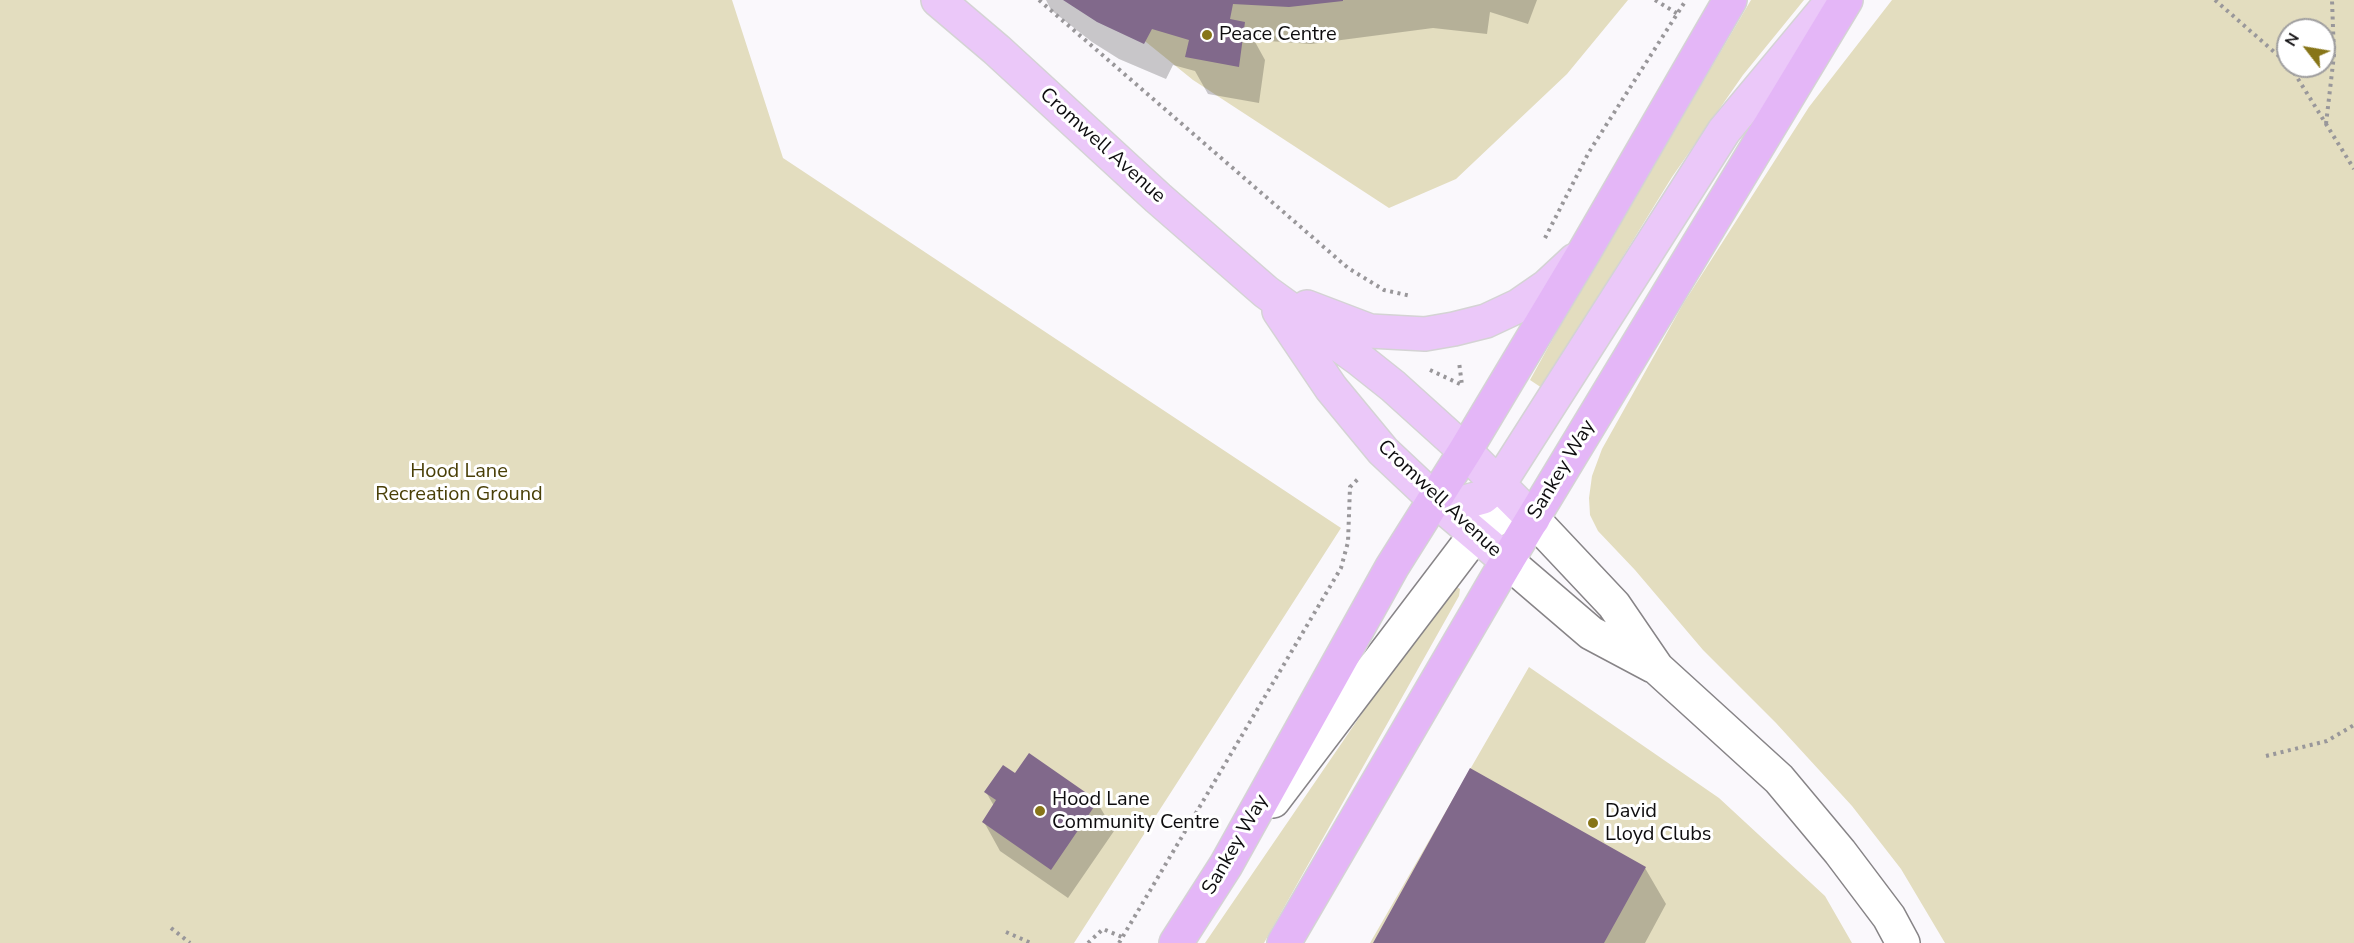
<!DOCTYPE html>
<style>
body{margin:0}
#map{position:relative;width:2354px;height:943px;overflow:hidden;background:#faf8fc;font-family:"Nunito Sans",sans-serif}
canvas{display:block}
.north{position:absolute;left:2276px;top:18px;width:60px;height:60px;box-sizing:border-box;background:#fff;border:2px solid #9f9e9f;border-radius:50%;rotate:301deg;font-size:16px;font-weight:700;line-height:24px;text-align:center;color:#0e0d0f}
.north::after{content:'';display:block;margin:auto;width:21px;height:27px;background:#877518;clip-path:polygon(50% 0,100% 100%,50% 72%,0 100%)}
</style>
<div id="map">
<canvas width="2354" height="943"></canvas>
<div class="north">N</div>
</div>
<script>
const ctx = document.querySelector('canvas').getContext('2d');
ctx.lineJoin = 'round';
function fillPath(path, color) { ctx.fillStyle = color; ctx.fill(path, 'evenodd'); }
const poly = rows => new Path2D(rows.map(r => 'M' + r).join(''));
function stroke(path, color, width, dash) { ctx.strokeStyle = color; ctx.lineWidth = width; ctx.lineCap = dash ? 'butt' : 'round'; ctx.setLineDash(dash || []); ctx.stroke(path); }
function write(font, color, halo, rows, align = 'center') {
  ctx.font = font + ' "Nunito Sans",sans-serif'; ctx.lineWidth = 6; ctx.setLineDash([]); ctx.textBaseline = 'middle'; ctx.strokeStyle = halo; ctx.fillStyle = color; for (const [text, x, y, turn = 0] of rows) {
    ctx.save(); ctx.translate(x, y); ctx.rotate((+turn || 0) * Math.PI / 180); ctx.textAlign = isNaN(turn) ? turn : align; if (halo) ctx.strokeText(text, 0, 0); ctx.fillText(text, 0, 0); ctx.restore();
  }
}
fillPath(poly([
 [0,0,732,0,783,158,1341,528,1074,943,0,943],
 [1094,0,1628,0,1567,74,1456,179,1389,208,1193,80],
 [1751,0,1804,0,1743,75,1672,177,1542,388,1530,380,1577,295],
 [1892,0,2354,0,2354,943,1945,943,1901,869,1852,806,1776,723,1703,650,1635,570,1598,531,1590,515,1589,498,1592,476,1602,449,1683,304,1809,107],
 [2288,30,2324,30,2324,66,2288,66],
 [1454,585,1460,589,1459,596,1264,943,1205,943,1406,649],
 [1529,667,1719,798,1825,896,1852,943,1370,943]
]), '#e3ddbf');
fillPath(poly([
 [1046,0,1537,0,1528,24,1490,12,1487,34,1433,28,1311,44,1254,40,1265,60,1259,103,1208,94,1195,71,1173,65,1166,79,1119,59,1092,42,1051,10],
 [1015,775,1097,802,1114,831,1068,898,1000,851,984,822,994,806,986,792],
 [1645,868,1666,904,1645,943,1374,943]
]), '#0003');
fillPath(poly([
 [1063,0,1343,0,1343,1,1289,7,1233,4,1230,19,1245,22,1239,67,1185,57,1189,40,1152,29,1144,44,1097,22],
 [1029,753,1098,801,1051,870,982,822,996,800,984,792,1003,765,1015,773],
 [1470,768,1646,867,1604,943,1373,943]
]), '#81698b');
const tertiary = poly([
 [1507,561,1591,633,1653,666],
 [1273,801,1475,535,1487,524,1503,516,1520,515,1533,519,1614,605,1657,668,1779,779,1840,852,1889,917,1903,943]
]);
const primary = poly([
 [938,0,997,50,1158,198,1266,292,1359,359,1393,386,1465,451,1533,519],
 [1307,307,1370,331,1425,334,1454,329,1486,321,1518,306,1547,286,1575,260],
 [1279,311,1331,388,1383,451,1434,499,1507,561],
 [1434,499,1461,503,1483,497,1499,484,1724,131,1833,0]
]);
const trunk = poly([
 [1176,943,1226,865,1392,567,1465,451,1583,254,1730,0],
 [1284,943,1507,561,1846,0]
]);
stroke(tertiary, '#878487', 36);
stroke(primary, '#d4d3d4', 36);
stroke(trunk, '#d4d3d4', 36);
stroke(poly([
 [1039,0,1348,268,1384,290,1411,296],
 [1655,0,1678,14],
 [2215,0,2288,64],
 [2290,66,2354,169],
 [2326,124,2334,55,2332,0],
 [1545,238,1589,152,1686,0],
 [1430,370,1462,385,1459,362],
 [2266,756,2327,741,2354,725],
 [171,928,190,943],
 [1006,932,1031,943],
 [1088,943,1103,929,1122,937],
 [1119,943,1341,568,1348,542,1350,487,1360,477]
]), '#99979a', 4, [3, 4.5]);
stroke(tertiary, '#fff', 33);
stroke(primary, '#ebc8f9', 33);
stroke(trunk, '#e4b6f7', 33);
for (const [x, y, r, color] of [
 [1207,35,6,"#877518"],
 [1040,811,6,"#877518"],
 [1593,823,6,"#877518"]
]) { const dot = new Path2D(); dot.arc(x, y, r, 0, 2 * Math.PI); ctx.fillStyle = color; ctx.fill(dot); stroke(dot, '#fff', 2); }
write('20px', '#0e0d0f', '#fff', [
 ["Peace Centre",1219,35],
 ["Hood Lane",1052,800],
 ["Community Centre",1052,823],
 ["David",1605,812],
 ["Lloyd Clubs",1605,835]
], 'left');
write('20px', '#0e0d0f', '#fff', [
 ["Cromwell Avenue",1102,146,42],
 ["Sankey Way",1562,470,-59],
 ["Cromwell Avenue",1439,499,43],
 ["Sankey Way",1236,845,-60]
]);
write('20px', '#493f07', '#fff', [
 ["Hood Lane",459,472],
 ["Recreation Ground",459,495]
]);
</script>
